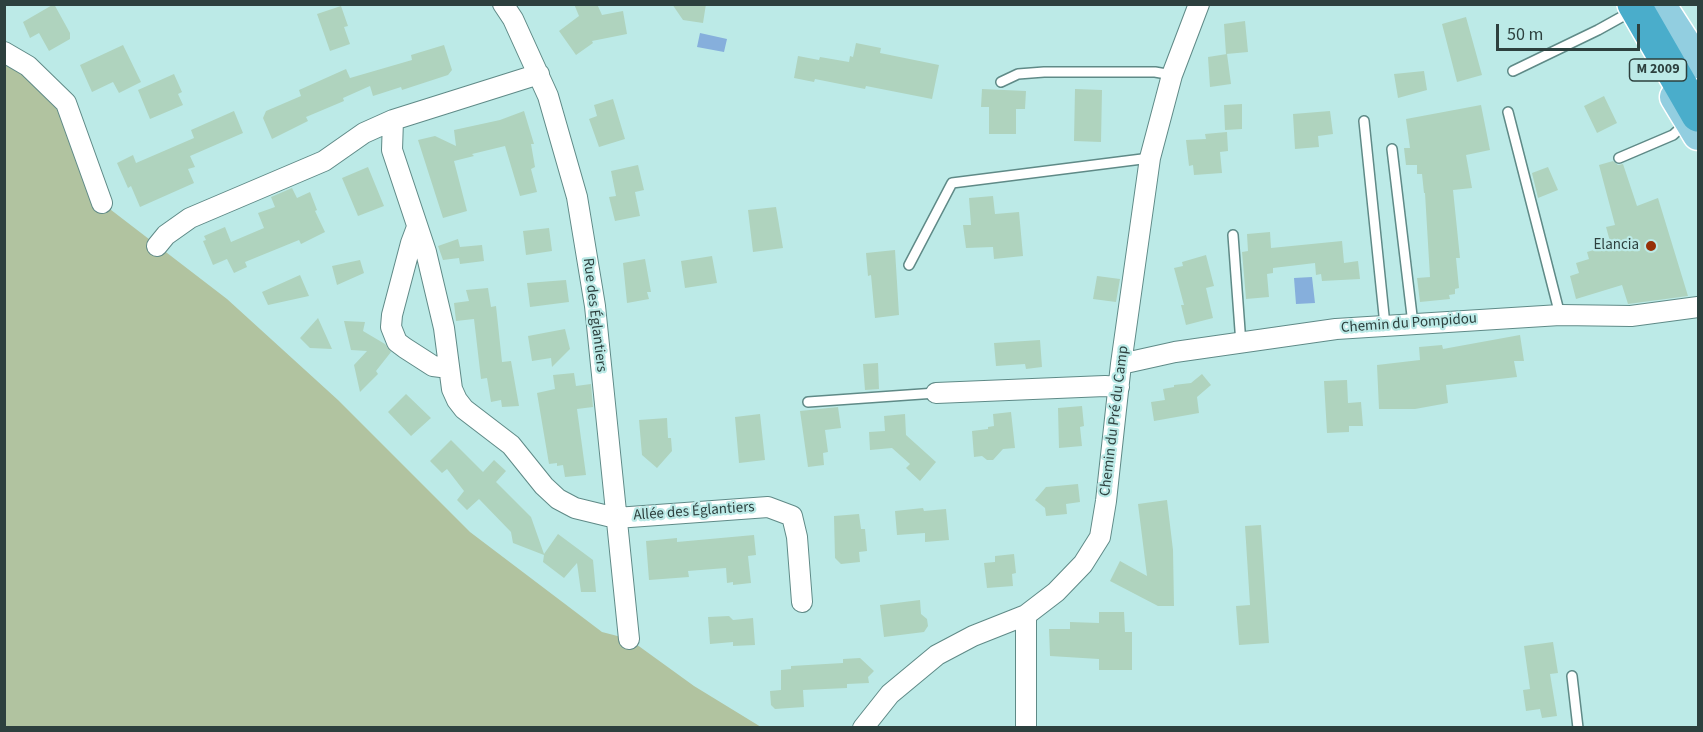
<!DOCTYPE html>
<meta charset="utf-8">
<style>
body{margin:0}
#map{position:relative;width:1703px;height:732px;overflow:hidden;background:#bceae7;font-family:"Source Sans 3",sans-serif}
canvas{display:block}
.frame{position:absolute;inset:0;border:6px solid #2d403e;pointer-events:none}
.scale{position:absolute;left:1496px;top:24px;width:144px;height:27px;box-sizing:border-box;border:3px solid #2d403e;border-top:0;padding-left:8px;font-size:18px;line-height:21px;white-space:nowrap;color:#2d403e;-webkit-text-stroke:4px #bceae7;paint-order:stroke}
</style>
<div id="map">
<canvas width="1703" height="732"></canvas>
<div class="frame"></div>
<div class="scale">50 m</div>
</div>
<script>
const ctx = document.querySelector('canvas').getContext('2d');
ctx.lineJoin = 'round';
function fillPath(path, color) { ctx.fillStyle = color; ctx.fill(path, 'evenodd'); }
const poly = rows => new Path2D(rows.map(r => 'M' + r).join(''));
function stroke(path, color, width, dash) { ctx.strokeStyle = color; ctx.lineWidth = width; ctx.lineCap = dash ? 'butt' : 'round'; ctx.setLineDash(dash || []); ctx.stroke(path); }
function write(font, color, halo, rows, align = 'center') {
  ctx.font = font + ' "Source Sans 3",sans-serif'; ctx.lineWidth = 4.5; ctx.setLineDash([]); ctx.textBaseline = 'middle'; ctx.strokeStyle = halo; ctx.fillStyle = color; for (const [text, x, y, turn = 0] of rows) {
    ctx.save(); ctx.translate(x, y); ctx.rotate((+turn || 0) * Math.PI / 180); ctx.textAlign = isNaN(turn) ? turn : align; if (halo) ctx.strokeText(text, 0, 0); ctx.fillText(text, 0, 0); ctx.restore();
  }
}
fillPath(poly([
 [4,52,66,103,102,203,227,299,338,400,470,532,602,632,629,639,694,686,761,727,5,727]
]), '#b1c3a0');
fillPath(poly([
 [700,33,727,39,724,52,697,47],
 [1312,277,1315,303,1296,304,1294,278]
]), '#86afdc');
fillPath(poly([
 [54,4,70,33,70,39,49,51,39,33,30,38,23,22],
 [574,4,597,4,602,15,623,11,627,34,592,41,593,43,576,55,559,31,579,16],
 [672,4,706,4,703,23,683,20],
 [341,6,348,26,344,27,350,44,330,51,317,14],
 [1466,17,1482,75,1457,82,1442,24],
 [1245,21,1248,52,1226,54,1224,24],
 [856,43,881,48,880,53,939,65,932,99,866,86,865,89,815,79,814,82,794,78,798,56,819,60,820,57,849,62,850,56,853,57],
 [123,45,141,82,119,93,113,82,92,92,80,65],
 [444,45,452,70,448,75,402,90,401,87,373,96,370,86,343,98,344,101,306,117,308,121,272,139,263,118,266,111,301,96,299,90,346,69,350,78,412,60,411,55],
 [1227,54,1231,84,1210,87,1208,57],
 [1424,71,1427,90,1398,98,1394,74],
 [174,74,182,92,178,94,183,105,150,119,138,90],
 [982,89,1026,91,1025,109,1016,109,1016,134,989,134,989,107,981,107],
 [1075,89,1102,90,1101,142,1074,141],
 [1604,96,1617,123,1597,133,1584,106],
 [613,99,625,139,599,147,589,119,597,116,594,105],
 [1242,104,1242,129,1225,130,1224,105],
 [1481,105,1490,150,1466,155,1472,188,1453,190,1460,258,1456,258,1459,288,1455,289,1455,294,1449,295,1450,299,1420,302,1417,278,1430,277,1425,193,1424,193,1422,174,1417,174,1417,165,1406,165,1404,148,1410,148,1406,119],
 [234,111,243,133,190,156,195,167,188,169,194,183,140,207,131,186,128,188,117,163,133,155,136,163,194,138,191,130],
 [524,111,534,144,531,144,535,167,531,169,537,192,520,196,505,146,472,154,474,156,454,161,467,211,443,218,418,140,435,136,456,146,454,130,500,120],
 [1330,111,1333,134,1318,136,1319,147,1295,149,1293,114],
 [1227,132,1228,151,1220,152,1222,173,1194,175,1193,165,1189,166,1186,140,1206,139,1205,134],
 [1613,161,1618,165,1623,164,1637,206,1658,198,1688,296,1628,304,1622,285,1576,299,1570,276,1579,273,1576,263,1589,259,1587,252,1611,245,1606,227,1615,225,1599,165],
 [638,165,644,190,635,192,640,216,615,221,609,197,616,196,611,171],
 [368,167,384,206,358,216,342,178],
 [1548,167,1558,190,1538,198,1532,173],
 [292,188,297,198,310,192,317,210,315,211,325,232,301,244,299,240,245,262,247,267,234,273,227,259,213,265,203,241,206,240,204,236,225,227,231,242,264,228,258,213,275,207,271,197],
 [993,196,995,214,1019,212,1023,256,994,259,993,247,966,248,963,225,971,225,969,198],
 [776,207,783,248,753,252,748,210],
 [549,228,552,251,526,255,523,231],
 [1270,232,1271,248,1342,241,1344,263,1358,261,1360,279,1322,281,1321,274,1316,275,1315,263,1273,268,1273,273,1267,274,1269,297,1246,299,1242,252,1248,251,1247,234],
 [458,239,460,247,482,245,484,261,460,264,459,258,443,260,438,246],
 [895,250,899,315,875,318,871,275,868,276,866,253],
 [1206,255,1214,286,1206,288,1213,318,1186,325,1181,305,1184,305,1174,268,1183,266,1182,262],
 [712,256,717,283,685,288,681,261],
 [645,259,651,292,647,292,649,299,627,303,623,263],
 [360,260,364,273,337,285,332,266],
 [300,275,309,296,268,305,262,292],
 [1097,276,1120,279,1116,302,1093,299],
 [566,280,569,302,530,307,527,283],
 [488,288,491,307,496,306,502,362,511,361,519,406,502,407,501,400,491,402,487,378,481,379,474,319,456,321,454,303,469,301,466,290],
 [318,318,332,349,310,348,300,338],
 [344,321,365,322,363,331,385,344,391,352,376,371,378,374,360,392,354,365,367,351,351,350],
 [565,329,570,349,552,367,551,358,532,361,528,336],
 [1520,335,1524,361,1514,361,1517,377,1446,385,1448,403,1415,409,1379,409,1377,365,1420,360,1419,347,1442,345,1443,349],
 [1040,340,1042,367,1026,369,1025,364,996,366,994,343],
 [878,363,879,389,865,390,863,364],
 [574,373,576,386,591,384,593,407,577,409,586,475,565,477,563,465,557,466,557,463,549,464,537,393,555,389,553,375],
 [1202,374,1211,385,1197,397,1199,413,1154,421,1151,402,1165,400,1163,389,1174,387,1174,385,1191,383],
 [1347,380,1348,403,1361,402,1363,426,1349,426,1349,432,1327,433,1324,381],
 [406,394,431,418,411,436,388,412],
 [1082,406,1084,426,1080,427,1082,446,1059,448,1058,408],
 [838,407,841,428,825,430,828,452,823,453,824,465,808,467,800,411],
 [1011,412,1015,448,1003,449,993,460,987,460,982,456,974,457,972,431,988,429,988,427,994,426,993,414],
 [760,414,765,460,739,463,735,417],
 [905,414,906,435,936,462,920,481,906,468,910,464,892,448,870,450,869,432,885,431,884,416],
 [667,418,668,438,671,438,672,451,657,468,642,455,639,420],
 [451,440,483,472,494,460,506,471,496,482,531,517,544,554,558,534,593,560,596,592,581,592,577,563,564,578,543,562,544,555,513,543,511,532,479,499,467,510,457,500,464,491,447,469,442,473,430,461],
 [1078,484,1080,502,1066,504,1067,514,1046,516,1045,508,1035,500,1046,487],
 [1167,500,1173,550,1174,606,1158,606,1110,581,1120,561,1147,576,1138,504],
 [923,508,924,511,946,509,949,540,925,542,925,533,897,535,895,511],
 [859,514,861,529,865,529,867,551,859,552,860,562,841,564,835,558,834,516],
 [1261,525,1269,643,1239,645,1236,606,1250,605,1245,526],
 [754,535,756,555,748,556,751,583,733,585,733,582,727,583,726,568,688,571,689,577,649,580,646,541,677,538,677,542],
 [1014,554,1016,573,1012,574,1013,586,987,588,984,563,995,562,995,556],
 [920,600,921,614,927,619,928,626,924,632,884,637,880,605],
 [1099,612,1124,612,1125,632,1132,632,1132,670,1099,670,1099,659,1050,656,1049,629,1070,629,1070,622,1099,623],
 [729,616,733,620,753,618,755,645,733,646,733,642,710,644,708,617],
 [1553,642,1558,673,1550,674,1557,716,1542,718,1540,709,1526,711,1523,690,1530,689,1524,646],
 [860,658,874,671,868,677,869,683,847,684,847,688,803,690,804,707,775,709,771,705,770,691,781,690,781,670,791,669,791,666,843,663,843,659]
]), '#afd3be');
const service = poly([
 [1513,71,1598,30,1625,15],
 [1001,82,1018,74,1044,72,1155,72,1172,75],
 [1508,112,1560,315],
 [1364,121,1385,325],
 [1392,149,1413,324],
 [1619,158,1673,135,1685,124],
 [1233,235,1241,344],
 [909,265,952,183,1150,158],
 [808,402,936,393],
 [1572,676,1578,728]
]);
const minor = poly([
 [503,4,513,19,548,96,577,197,595,306,629,639],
 [4,52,28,66,66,103,102,203],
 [539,74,393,120,392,150,426,252,444,328,452,389,457,400,464,409,511,445,544,486,558,499,575,508,616,518,768,507,792,516,797,537,802,602],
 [417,227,411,243,392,315,391,327,397,342,405,348,433,366,449,368],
 [157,246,166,235,190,218,324,161,364,133,393,120],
 [1121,364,1175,352,1336,329,1560,315,1631,316,1698,307],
 [936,393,1105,386,1119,387],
 [863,728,890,694,937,655,973,636,1026,615,1056,592,1083,564,1100,537,1106,501,1121,364,1150,158,1172,75,1199,4],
 [1026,728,1026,615]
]);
const primary = poly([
 [1660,4,1698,63],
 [1675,97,1698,135]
]);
const motorway = poly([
 [1634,4,1698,115]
]);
stroke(service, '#5f8a87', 12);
stroke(minor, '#5f8a87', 22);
stroke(primary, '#fff', 33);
stroke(motorway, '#fff', 36);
stroke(service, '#fff', 9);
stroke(minor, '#fff', 20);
stroke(primary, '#92cee0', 30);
stroke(motorway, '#4aadcb', 33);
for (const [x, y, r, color] of [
 [1651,246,6,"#963007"]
]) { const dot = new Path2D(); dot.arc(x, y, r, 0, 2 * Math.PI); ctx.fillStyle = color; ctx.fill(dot); stroke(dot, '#bceae7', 2); }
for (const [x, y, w] of [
 [1658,70,57]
]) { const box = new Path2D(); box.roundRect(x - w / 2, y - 11, w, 22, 4.5); ctx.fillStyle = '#bceae7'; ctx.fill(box); stroke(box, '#2d403e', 1.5); }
write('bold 14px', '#2d403e', null, [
 ["M 2009",1658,70]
]);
write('15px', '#2d403e', '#bceae7', [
 ["Elancia",1639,246]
], 'right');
write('15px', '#2d403e', '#bceae7', [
 ["Rue des Églantiers",594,315,83],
 ["Chemin du Pompidou",1409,324,-4],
 ["Chemin du Pré du Camp",1115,421,-83],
 ["Allée des Églantiers",694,512,-4]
]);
</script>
